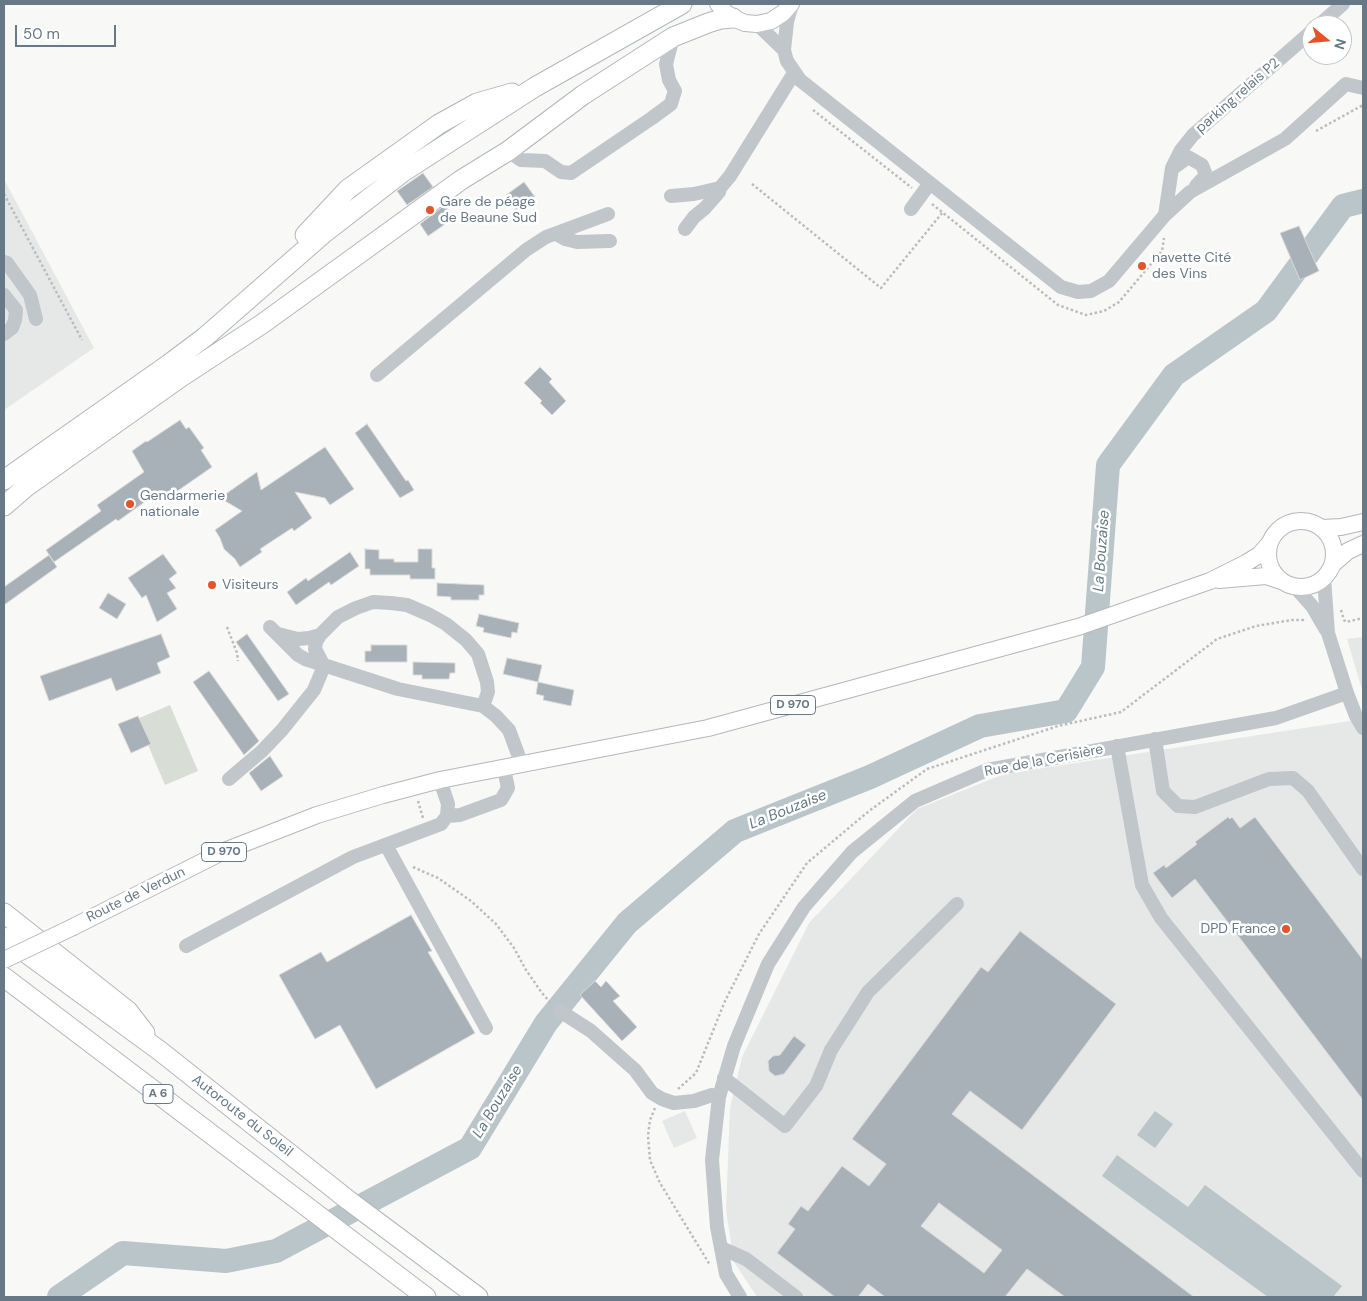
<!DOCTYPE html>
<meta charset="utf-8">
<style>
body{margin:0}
#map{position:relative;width:1367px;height:1301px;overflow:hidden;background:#f8f8f6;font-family:"DM Sans",sans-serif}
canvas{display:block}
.frame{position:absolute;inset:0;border:5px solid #677987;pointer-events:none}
.north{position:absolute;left:1302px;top:15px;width:50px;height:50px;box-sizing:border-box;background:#fff;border:1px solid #c2c9cf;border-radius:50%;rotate:107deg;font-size:14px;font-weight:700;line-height:20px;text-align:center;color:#677987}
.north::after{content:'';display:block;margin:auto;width:18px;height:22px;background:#e65327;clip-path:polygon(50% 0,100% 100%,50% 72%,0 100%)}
.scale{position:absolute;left:15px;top:25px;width:101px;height:22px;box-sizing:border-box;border:2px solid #677987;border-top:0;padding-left:6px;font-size:15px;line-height:18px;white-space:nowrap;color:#677987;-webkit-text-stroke:4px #fff;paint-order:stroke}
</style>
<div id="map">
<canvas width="1367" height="1301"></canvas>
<div class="frame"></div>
<div class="north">N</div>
<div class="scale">50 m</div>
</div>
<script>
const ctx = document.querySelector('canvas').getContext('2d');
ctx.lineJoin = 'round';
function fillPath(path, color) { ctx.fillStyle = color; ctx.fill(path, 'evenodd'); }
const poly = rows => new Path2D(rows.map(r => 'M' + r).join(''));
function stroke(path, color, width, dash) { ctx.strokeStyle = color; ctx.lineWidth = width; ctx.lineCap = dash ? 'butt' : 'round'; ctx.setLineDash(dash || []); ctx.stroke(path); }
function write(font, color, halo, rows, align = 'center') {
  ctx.font = font + ' "DM Sans",sans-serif'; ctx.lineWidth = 5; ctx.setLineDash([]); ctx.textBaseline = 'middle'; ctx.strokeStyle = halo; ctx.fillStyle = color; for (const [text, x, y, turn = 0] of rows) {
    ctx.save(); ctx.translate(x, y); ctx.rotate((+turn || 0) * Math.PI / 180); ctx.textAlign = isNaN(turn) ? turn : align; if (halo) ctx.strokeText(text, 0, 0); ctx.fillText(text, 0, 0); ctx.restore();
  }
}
fillPath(poly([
 [4,179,94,348,4,410],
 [1363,637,1363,693,1347,639],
 [1363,718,1363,1297,757,1297,734,1262,726,1210,730,1108,742,1057,809,923,917,809,1004,774,1350,721],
 [685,1111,697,1138,674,1148,662,1121]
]), '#e6e7e7');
fillPath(poly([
 [170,705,198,771,165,785,137,719]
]), '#d8ddd5');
fillPath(poly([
 [1155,1111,1173,1124,1155,1148,1137,1135],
 [1117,1155,1188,1207,1205,1185,1342,1286,1333,1297,1268,1297,1102,1176]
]), '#b9c5c9');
stroke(poly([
 [59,1297,123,1253,226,1261,276,1251,470,1148,546,1023,627,923,735,831,870,777,980,726,1066,711,1093,667,1108,465,1174,375,1266,311,1343,206,1363,201]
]), '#b9c5c9', 24);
const building = poly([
 [423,173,433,187,407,205,397,191,423,173],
 [524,182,535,197,516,210,506,195,524,182],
 [445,205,454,218,428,236,420,224,445,205],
 [1299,226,1319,271,1300,280,1280,233,1299,226],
 [540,367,552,379,549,382,566,401,552,415,540,403,542,401,524,383,540,367],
 [180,420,186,429,189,427,204,448,201,450,212,467,176,492,174,490,164,497,160,491,118,521,116,519,54,562,46,550,101,511,97,505,144,472,132,451,146,441,147,442,180,420],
 [367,424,406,481,408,480,414,490,400,498,355,433,367,424],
 [325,447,354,489,330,505,325,498,295,492,312,518,294,531,292,528,260,549,262,552,240,567,235,559,224,549,220,538,215,530,242,511,220,498,257,472,261,490,325,447],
 [365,549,379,550,379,559,394,559,394,562,418,562,418,549,432,549,432,568,435,568,435,579,410,579,410,575,370,575,370,569,365,569,365,549],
 [350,552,359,566,331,585,329,582,296,605,287,592,306,578,308,581,350,552],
 [163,554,177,573,169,579,176,588,167,593,177,609,157,622,146,595,142,598,128,578,163,554],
 [49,555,57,567,4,605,4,587,49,555],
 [437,583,484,585,484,595,479,595,479,600,451,600,451,597,437,596,437,583],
 [108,593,126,604,117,619,99,608,108,593],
 [479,614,519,623,517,633,512,632,511,638,483,632,484,628,476,626,479,614],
 [161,634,170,657,157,663,161,673,116,691,111,678,49,701,40,676,161,634],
 [247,634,289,694,278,701,236,642,247,634],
 [371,645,407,645,407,662,365,662,365,651,371,651,371,645],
 [507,658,542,665,538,682,574,690,571,706,543,700,544,696,536,694,538,682,503,674,507,658],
 [413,662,455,663,455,673,450,673,449,679,422,679,422,675,413,675,413,662],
 [209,671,259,741,244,755,193,682,209,671],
 [138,716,151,744,131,753,118,724,138,716],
 [270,756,283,776,261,791,249,773,270,756],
 [1228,817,1230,819,1232,817,1240,828,1255,817,1363,960,1363,1100,1195,879,1172,898,1153,873,1164,865,1166,868,1197,844,1195,842,1228,817],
 [411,915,432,951,428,952,475,1033,376,1089,340,1025,315,1039,279,975,321,952,327,962,411,915],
 [1020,931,1116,1004,1022,1130,970,1091,952,1114,1194,1297,1065,1297,1027,1269,1005,1297,885,1297,868,1284,858,1297,835,1297,777,1253,795,1229,788,1224,801,1206,808,1211,842,1166,869,1186,886,1164,852,1139,981,967,988,972,1020,931],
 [939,1203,1002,1250,984,1273,921,1226,939,1203],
 [595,981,601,987,606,981,620,996,613,1001,637,1027,622,1041,580,995,595,981],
 [794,1036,806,1045,784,1074,775,1076,769,1071,768,1061,773,1056,780,1055,794,1036]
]);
fillPath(building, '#a8b1b7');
stroke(building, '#dadad8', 1);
const major = poly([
 [718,4,726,13,733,18,745,23,757,24,771,21,783,13,791,4],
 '1268 554a33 33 0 1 1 66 0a33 33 0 1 1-66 0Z',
 [1322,528,1341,527,1363,522],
 [1332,565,1348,551,1363,544],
 [1219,580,1266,576,1281,581],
 [73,927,222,852,317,815,383,795,440,780,708,728,1078,627,1210,581,1246,563,1259,555,1269,544]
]);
const highway = poly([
 [305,235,348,189,439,124,477,103,512,93],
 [4,480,169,364,205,337,323,234,403,172,535,87,682,4],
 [4,506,26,487,181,377,262,324,461,180,508,151,583,95,673,37,708,23,721,19,733,18],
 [4,913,128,1011,145,1033],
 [4,937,160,1051,348,1200,478,1297],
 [4,977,426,1297]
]);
stroke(major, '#b3b8bc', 18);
stroke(highway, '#b2b7bb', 21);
stroke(poly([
 [813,110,912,188],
 [1316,131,1363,105],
 [752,184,881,288,942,213],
 [4,194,82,340],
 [932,204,1058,305,1086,315,1104,311,1119,302,1162,251,1164,238],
 [1341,610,1344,620,1346,622,1363,618],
 [227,627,237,653,238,661],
 [418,801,423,818],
 [413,867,438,878,471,901,496,924,514,948,526,970,542,993,550,1002],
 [678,1089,696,1073,725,1001,759,934,807,863,869,811,927,769,1058,726,1121,712,1217,639,1256,626,1292,620,1303,620,1302,617],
 [655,1108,650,1120,648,1136,650,1160,660,1183,710,1265]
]), '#b9bdc0', 2.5, [2.5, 2.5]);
stroke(poly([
 [792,4,787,22,784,50,787,61,800,80,1061,287,1078,292,1091,291,1109,281,1165,215,1190,192,1285,139,1346,84,1363,88],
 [757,24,784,50],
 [1319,25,1343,4],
 [508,151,521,160,545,161,561,172,571,173,652,118,671,104,673,97,675,91,669,80,666,64,673,37],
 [1173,168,1188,157,1202,165,1206,175,1196,186],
 [671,196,694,194,720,188],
 [911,209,930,183],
 [1165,215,1172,168,1181,150,1193,135,1312,31],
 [685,229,694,217,705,208,719,192,720,188,730,176,794,73],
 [556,234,565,239,577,242,610,241],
 [4,262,7,263,30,295,36,319],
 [4,295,16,310,15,320,12,328,4,334],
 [377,375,526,250,546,237,608,214],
 [1324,578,1328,633,1347,693,1356,716,1363,728],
 [1295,587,1312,606,1326,630],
 [270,627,298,655,305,659,398,689,483,706,496,716,509,730,522,765],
 [278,634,298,639,309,638,320,635],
 [1155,739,1163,791,1178,806,1195,807,1269,779,1293,778,1308,791,1363,869],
 [1117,746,1142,885,1161,918,1363,1171],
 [229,779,262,751,282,730,314,690,324,666,315,649,316,642,320,635,338,617,356,608,373,602,391,603,407,605,430,615,446,624,466,640,478,654,487,682,488,692,483,706],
 [447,816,460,815,501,800,508,788,504,769],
 [386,845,486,1028],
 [186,946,353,857,441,824,447,816,448,804,440,780],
 [560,1011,591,1031,618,1055,635,1070,652,1093,662,1099,674,1103,694,1101,712,1095,719,1097],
 [724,1078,785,1126,816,1086,831,1050,868,992,957,904],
 [721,1248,746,1259,796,1297],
 [740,1297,726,1274,717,1227,712,1160,719,1097,734,1046,768,964,804,907,852,852,915,801,987,770,1276,718,1347,693]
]), '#c1c6ca', 14);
stroke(major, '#fff', 16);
stroke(highway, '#fff', 19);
const majorBridge = poly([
 [4,960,73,927]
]);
stroke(majorBridge, '#b3b8bc', 18, []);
stroke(majorBridge, '#fff', 16);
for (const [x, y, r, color] of [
 [430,210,5,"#e65327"],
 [1142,266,5,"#e65327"],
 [130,504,5,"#e65327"],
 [212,585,5,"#e65327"],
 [1286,929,5,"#e65327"]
]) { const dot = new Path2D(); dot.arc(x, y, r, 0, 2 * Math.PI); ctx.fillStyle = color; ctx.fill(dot); stroke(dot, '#fff', 2); }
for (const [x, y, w] of [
 [793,705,45],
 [224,852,45],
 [158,1094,30]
]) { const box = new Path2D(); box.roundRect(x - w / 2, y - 9.5, w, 19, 4); ctx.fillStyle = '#fff'; ctx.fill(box); stroke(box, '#677987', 1); }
write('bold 12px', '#677987', null, [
 ["D 970",793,705],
 ["D 970",224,852],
 ["A 6",158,1094]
]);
write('14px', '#677987', '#fff', [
 ["parking relais P2",1238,96,-41],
 ["Rue de la Cerisière",1044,761,-11],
 ["Route de Verdun",136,895,-26],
 ["Autoroute du Soleil",242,1116,38]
]);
write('14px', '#677987', '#fff', [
 ["Gare de péage",440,202],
 ["de Beaune Sud",440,218],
 ["navette Cité",1152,258],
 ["des Vins",1152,274],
 ["Gendarmerie",140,496],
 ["nationale",140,512],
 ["Visiteurs",222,585],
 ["DPD France",1276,929,"right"]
], 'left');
write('italic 15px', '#637a83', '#fff', [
 ["La Bouzaise",1102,551,-86],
 ["La Bouzaise",788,810,-22],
 ["La Bouzaise",498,1102,-59]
]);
</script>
